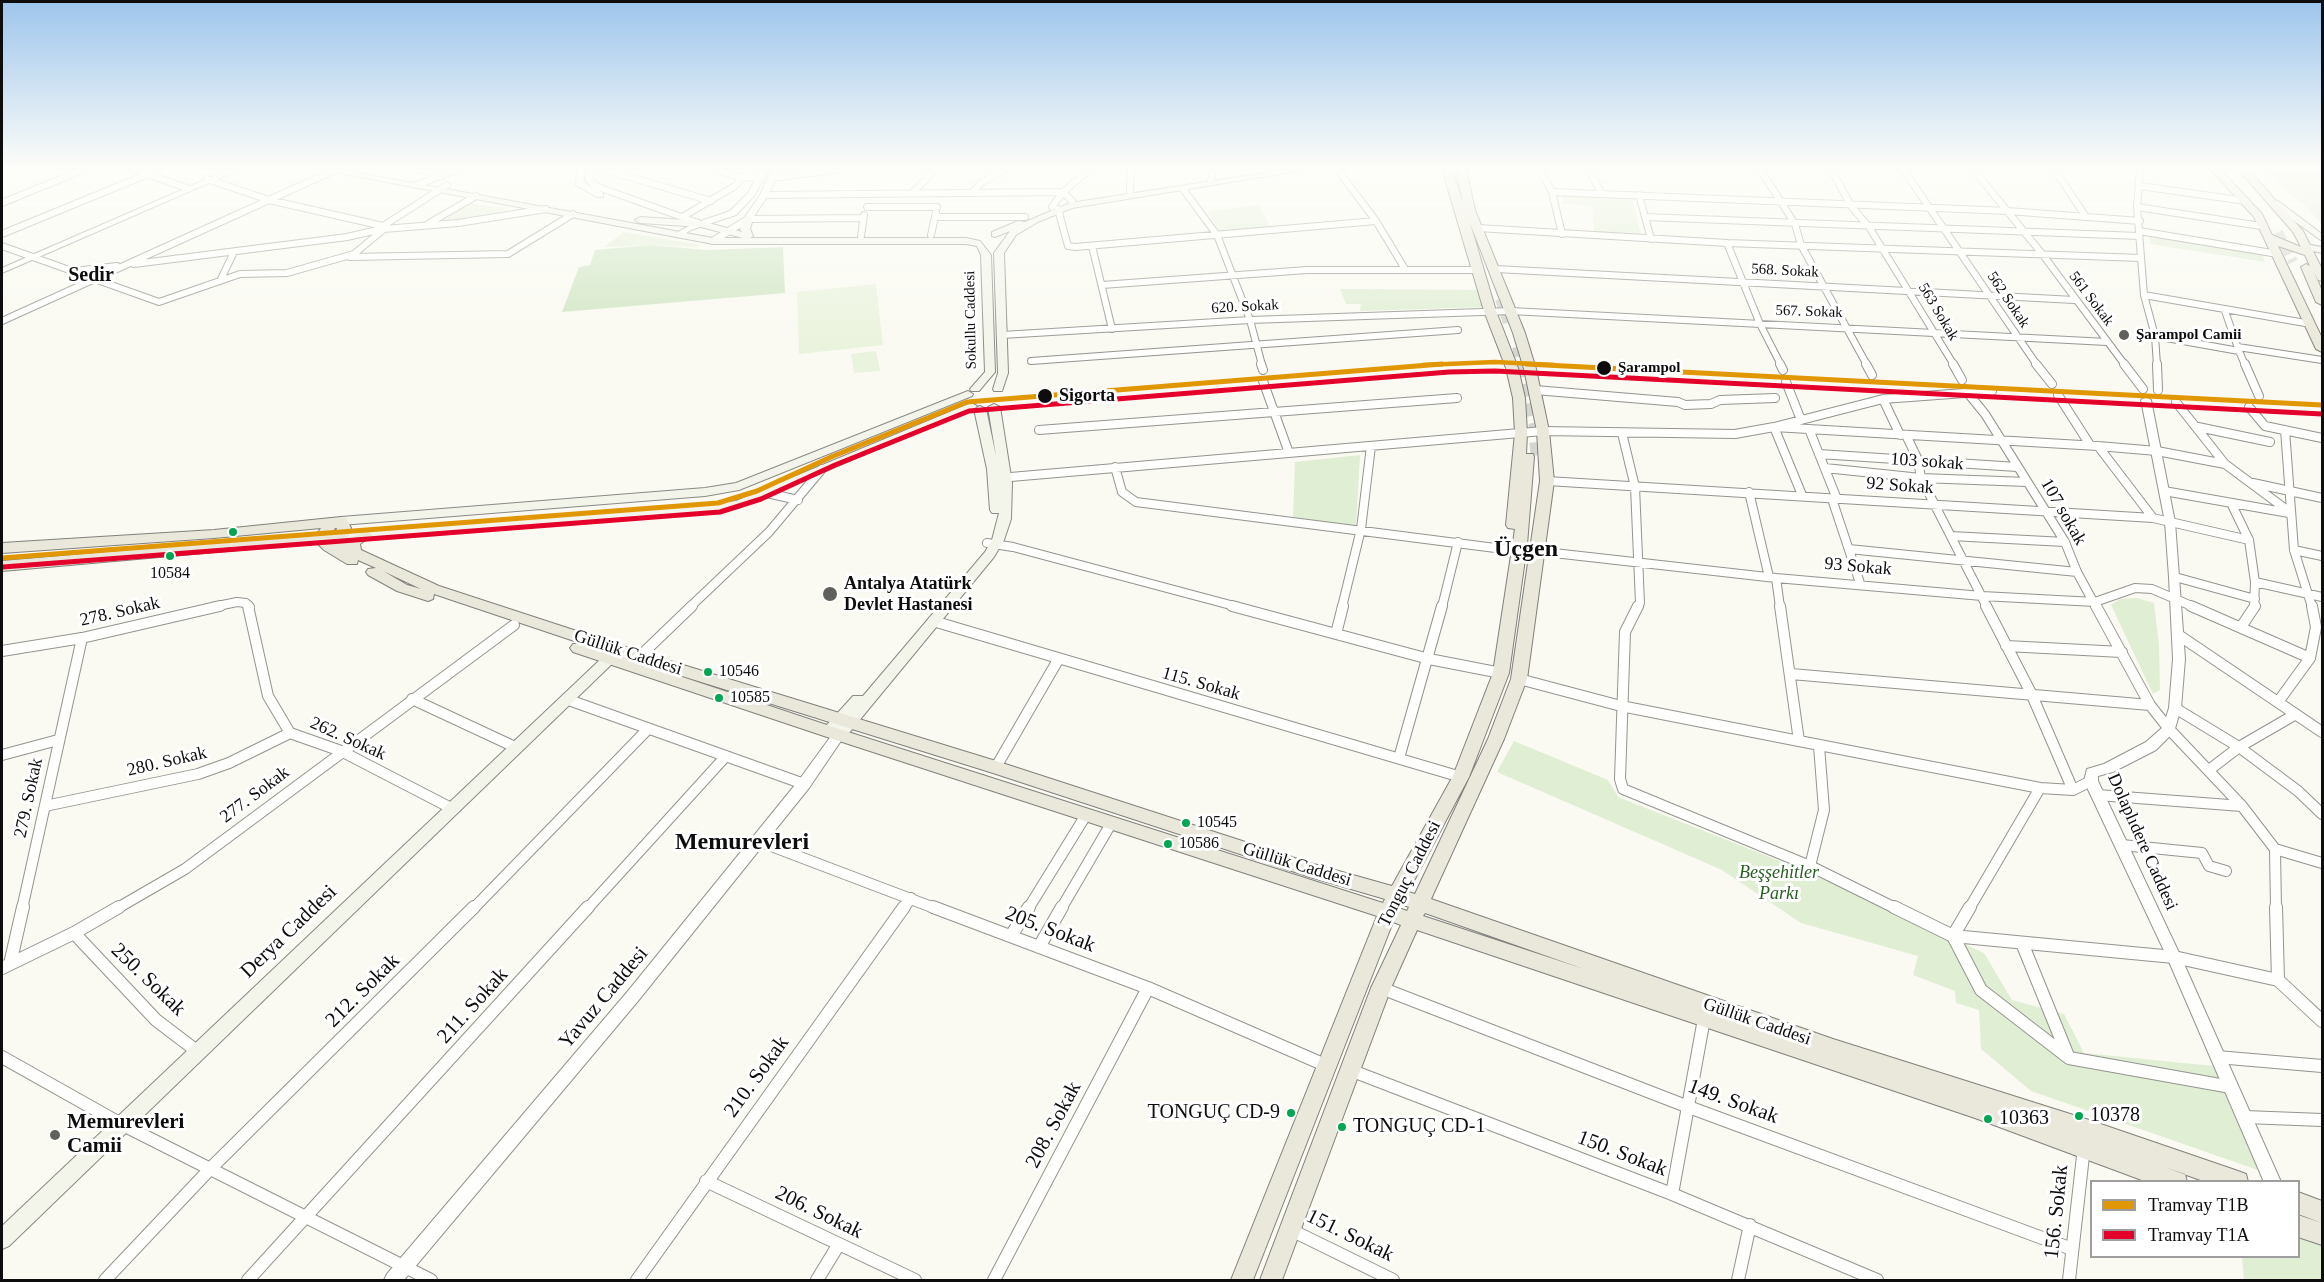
<!DOCTYPE html>
<meta charset="utf-8">
<style>
body{margin:0}
#map{position:relative;width:2324px;height:1282px;overflow:hidden;background:#fafaf2;font-family:"Times New Roman",serif}
canvas{display:block}
.frame{position:absolute;inset:0;border:3px solid #0d0d0d;pointer-events:none}
.legend{position:absolute;left:2090px;top:1180px;width:210px;height:78px;box-sizing:border-box;background:#fff;border:2px solid #9e9e9e;margin:0;padding:8px 10px;list-style:none;font-size:18px;color:#0d0d0d}
.legend li{display:flex;align-items:center;gap:12px;height:30px}
.legend b{width:30px;border:2px solid #9e9e9e}
</style>
<div id="map">
<canvas width="2324" height="1282"></canvas>
<div class="frame"></div>
<ul class="legend">
<li><b style="height:8px;background:#e09701"></b>Tramvay T1B</li>
<li><b style="height:8px;background:#e4002b"></b>Tramvay T1A</li>
</ul>
</div>
<script>
const ctx = document.querySelector('canvas').getContext('2d');
ctx.lineJoin = 'round';
function fillPath(path, color) { ctx.fillStyle = color; ctx.fill(path, 'evenodd'); }
const poly = rows => new Path2D(rows.map(r => 'M' + r).join(''));
function stroke(path, color, width, dash) { ctx.strokeStyle = color; ctx.lineWidth = width; ctx.lineCap = dash ? 'butt' : 'round'; ctx.setLineDash(dash || []); ctx.stroke(path); }
function write(font, color, halo, rows, align = 'center') {
  ctx.font = font + ' "Times New Roman",serif'; ctx.lineWidth = 6; ctx.setLineDash([]); ctx.textBaseline = 'middle'; ctx.strokeStyle = halo; ctx.fillStyle = color; for (const [text, x, y, turn = 0] of rows) {
    ctx.save(); ctx.translate(x, y); ctx.rotate((+turn || 0) * Math.PI / 180); ctx.textAlign = isNaN(turn) ? turn : align; if (halo) ctx.strokeText(text, 0, 0); ctx.fillText(text, 0, 0); ctx.restore();
  }
}
fillPath(poly([
 [1562,195,1632,199,1641,234,1594,232,1592,206,1562,204],
 [468,203,507,209,491,216,437,222],
 [1259,205,1271,228,1221,233,1207,211],
 [624,232,701,245,697,247,650,245,604,247],
 [2149,235,2262,253,2265,262,2150,244],
 [1340,289,1481,290,1487,307,1360,311,1361,304,1346,304],
 [1360,455,1356,526,1293,517,1295,462],
 [2137,598,2154,603,2159,645,2160,690,2153,694,2111,605,2120,599],
 [1514,741,1608,780,1618,797,1805,871,1984,953,2012,1000,2064,1014,2084,1053,2213,1066,2258,1170,2031,1091,1981,1049,1979,1010,1956,1003,1955,991,1913,975,1918,956,1801,923,1722,870,1497,772],
 [2299,1237,2322,1246,2322,1280,2244,1280,2242,1257,2298,1256]
]), '#e0eed4');
fillPath(poly([
 [650,245,707,250,783,247,785,293,562,312,579,267,590,265,595,250]
]), '#d0e5c3');
fillPath(poly([
 [2261,169,2322,169,2322,224,2307,208]
]), '#e3ebd7');
fillPath(poly([
 [876,284,883,345,799,354,797,292],
 [876,351,880,371,854,373,851,354]
]), '#eaf3dd');
stroke(poly([
 [2278,232,2293,262],
 [1500,299,1508,323],
 [1517,347,1521,365]
]), '#d6d6d0', 10, [10, 5]);
stroke(poly([
 [1521,364,1535,424,1537,458]
]), '#d6d6d0', 13, [13, 7]);
const minorFar3 = poly([
 [134,169,189,189],
 [418,169,440,176],
 [603,169,711,201],
 [713,169,739,177,761,178],
 [1337,169,1376,221,1405,269],
 [1540,169,1552,192,1562,234],
 [1589,169,1601,193],
 [1760,169,1795,224,1801,245,1867,365],
 [1831,169,1851,206,1869,227,1954,365],
 [1903,169,2037,365],
 [1973,169,2043,255,2125,365],
 [2054,169,2086,217],
 [2140,169,2137,207,2144,295,2155,336,2157,365],
 [771,178,841,169],
 [207,179,269,200,383,226,384,229,458,223,546,209],
 [1211,182,1213,169],
 [416,185,459,169],
 [2140,186,2246,201],
 [1183,189,1217,235,1250,320,1262,365],
 [913,192,936,169],
 [1130,192,1131,169],
 [1552,192,2008,211,2140,221],
 [972,193,982,182,1006,169],
 [764,195,1063,192,1072,201],
 [1639,195,1651,239],
 [2,203,85,169],
 [867,207,937,207],
 [1052,207,1063,192,1090,169],
 [2137,207,2261,226],
 [1058,209,1068,246,1075,247,1376,221],
 [684,216,735,186,749,169],
 [935,217,1025,217],
 [1645,217,2139,236],
 [748,219,863,218],
 [426,225,476,196],
 [383,226,447,185],
 [1478,228,1727,243,2141,258],
 [2139,231,2278,254],
 [2,234,148,174],
 [931,235,936,212],
 [861,236,864,215],
 [1727,243,1760,324,1781,365],
 [2,246,159,302,240,274,287,273,354,254,384,229],
 [1092,246,1112,329],
 [350,257,508,254,573,214],
 [134,264,347,237,382,229],
 [1496,269,2074,300],
 [74,271,117,266],
 [220,281,234,252],
 [1102,285,1307,270,1478,270],
 [2144,295,2311,324],
 [2,321,333,171],
 [1002,335,1250,320,1511,311,2107,342],
 [2155,336,2239,351,2225,311],
 [2238,347,2322,360],
 [2239,351,2245,365],
 [1031,361,1458,330]
]);
const minorFar2 = poly([
 [1261,364,1263,370],
 [1780,364,1783,370],
 [1866,364,1872,375],
 [1953,364,1962,380],
 [2036,364,2052,384],
 [2124,364,2143,389],
 [2157,364,2158,390],
 [2245,364,2259,396],
 [1263,381,1289,453],
 [1786,382,1801,420],
 [1535,390,1678,402,1685,405,1711,404,1720,400,1775,398],
 [1967,392,1985,414,2065,542,2077,572,2096,607],
 [2058,395,2090,445],
 [1883,399,1900,435],
 [2176,402,2225,464,2291,513],
 [2249,407,2265,426,2322,438],
 [2198,427,2270,442],
 [1809,429,1837,499],
 [1039,430,1457,398],
 [2285,430,2294,550,2312,607],
 [1622,433,1635,487,1640,603,1638,607],
 [1906,435,1918,460,1921,478,1987,607],
 [2098,446,2153,518],
 [1819,454,2017,467],
 [1115,467,1122,492,1136,502,1511,550],
 [1825,468,1921,478,2027,482],
 [999,478,1543,431,1735,434,1774,427,1883,399,1992,391],
 [1547,481,2153,518,2249,540],
 [2253,483,2322,498],
 [2164,491,2289,513],
 [1749,492,1769,577],
 [767,493,798,500],
 [1802,495,1774,427,2098,446,2157,451,2225,464],
 [1832,499,1860,583],
 [2232,505,2249,540,2255,582,2254,607],
 [1951,536,2065,542],
 [987,543,1013,547,1238,607],
 [1849,549,2077,572],
 [2294,550,2322,556],
 [1536,551,1776,578,1982,596,2095,602,2135,588,2152,589,2194,607],
 [2175,577,2255,599],
 [1776,578,1780,607],
 [2255,582,2322,597],
 [213,607,237,602,246,603,250,607],
 [690,607,769,532,822,469],
 [1342,607,1361,529,1371,446],
 [1442,607,1458,542]
]);
const minorFar1 = poly([
 [248,606,268,696,290,733,341,751,451,808],
 [1232,606,1429,659,1501,673],
 [1638,606,1625,632,1620,779,1623,789,1810,866,1897,909],
 [1986,606,2031,693,2073,790],
 [2096,606,2150,705,2169,729,2242,806,2275,849,2276,909],
 [2191,606,2310,658],
 [933,621,1461,777],
 [2241,627,2255,606],
 [1336,634,1343,606],
 [2177,634,2322,732],
 [2006,646,2122,652],
 [2,651,82,638,220,606],
 [639,657,692,606],
 [1791,674,2150,705],
 [1519,679,1621,706,1799,741,1780,606],
 [412,699,515,747],
 [566,699,804,784],
 [2278,702,2310,658,2316,627,2312,606],
 [2175,708,2239,747,2298,791,2322,814],
 [1799,741,2040,788,2073,790,2091,781],
 [2,755,58,740],
 [1399,758,1442,606],
 [996,767,1058,660],
 [2209,770,2239,747,2296,714],
 [2098,795,2242,806],
 [45,806,198,774,229,763,290,733],
 [758,841,937,909],
 [2122,845,2202,853,2209,866,2226,871],
 [2275,849,2322,863],
 [1810,866,1824,810,1819,746],
 [22,909,82,638],
 [116,909,185,869,514,625],
 [473,909,648,729],
 [587,909,726,756],
 [903,909,911,898],
 [1028,909,1086,815],
 [1061,909,1112,822],
 [1969,909,2040,788]
]);
const minor = poly([
 [933,907,1148,988,1325,1065],
 [1894,907,1953,936,2174,957,2278,980,2322,1021],
 [1970,907,1953,936,1981,990,2069,1058,2231,1087],
 [2276,907,2278,980],
 [74,933,156,1020,198,1052],
 [1011,936,1029,907],
 [2022,943,2068,1056],
 [1039,947,1062,907],
 [10,964,23,907],
 [2,968,74,933,119,907],
 [1381,988,1686,1106,2072,1249],
 [2,1057,121,1124,431,1280],
 [2217,1057,2322,1066],
 [1350,1070,1672,1194,1877,1280],
 [2245,1117,2322,1120],
 [706,1181,915,1280],
 [1672,1194,1704,1019],
 [1289,1229,1393,1280],
 [105,1280,211,1168,474,907],
 [248,1280,588,907],
 [637,1280,904,907],
 [817,1280,839,1244],
 [994,1280,1148,988],
 [1738,1280,1750,1225],
 [2069,1280,2084,1147]
]);
const tertiary = poly([
 [230,169,241,169,2,273,2,268,230,169],
 [577,169,585,169,583,182,603,193,603,197,597,197,576,185,577,169],
 [589,169,597,169,593,175,594,181,601,185,701,221,730,211,748,193,761,169,769,169,754,196,736,215,691,230,686,233,686,238,680,238,678,232,693,224,595,189,586,182,585,175,589,169],
 [772,169,780,169,768,195,751,221,716,243,710,243,710,239,745,217,760,195,772,169],
 [2146,397,2151,400,2175,522,2185,659,2181,708,2174,732,2156,750,2113,772,2098,776,2098,781,2181,957,2281,1182,2264,1182,2167,957,2084,781,2087,769,2104,764,2146,742,2163,727,2169,708,2173,659,2169,577,2165,522,2141,400,2146,397],
 [839,730,844,732,845,735,809,788,638,1001,404,1280,384,1280,387,1274,628,991,799,780,834,732,839,730]
]);
const secondary = poly([
 [318,169,337,169,713,238,743,238,701,227,640,223,635,220,640,217,701,221,742,232,740,229,743,219,748,216,753,219,750,229,753,236,750,238,966,238,980,241,991,255,995,372,979,391,971,391,970,389,985,372,981,255,977,246,966,244,713,244,318,169],
 [1289,169,1311,169,1072,208,1038,222,1016,235,1004,253,1008,373,1002,391,994,391,993,389,998,373,994,253,1010,231,995,237,992,236,992,232,1018,221,1025,222,1070,203,1289,169],
 [2272,201,2278,201,2322,234,2322,241,2272,205,2272,201],
 [2306,244,2322,247,2322,253,2303,249,2301,247,2306,244],
 [968,391,973,394,972,396,739,490,705,496,341,525,335,521,341,517,705,488,736,483,968,391],
 [971,403,977,406,975,408,738,508,703,513,341,541,335,537,341,533,703,505,736,501,971,403],
 [994,404,1000,407,1012,483,1011,519,1004,540,994,557,844,739,839,741,833,736,824,736,822,732,824,728,853,696,863,696,985,552,992,540,999,513,992,513,990,510,987,469,974,409,980,406,986,409,996,456,988,407,994,404],
 [609,654,614,656,616,659,614,662,9,1246,2,1249,2,1226,604,656,609,654]
]);
const primary = poly([
 [1442,169,1452,169,1463,203,1456,169,1466,169,1475,210,1525,333,1536,369,1549,431,1554,481,1527,679,1504,739,1431,899,1833,1039,2086,1119,2238,1171,2246,1174,2248,1182,2206,1182,2164,1167,2185,1174,2187,1182,2147,1182,1975,1118,1417,930,1391,988,1282,1280,1260,1280,1371,988,1401,925,1393,922,1253,1280,1231,1280,1377,916,833,739,573,652,570,648,573,644,583,644,845,731,1383,903,1385,899,1310,877,993,773,634,661,434,594,433,599,428,601,397,591,368,575,366,572,368,569,376,568,358,560,357,564,347,564,324,550,317,543,2,571,2,561,317,534,321,528,214,538,2,553,2,543,214,530,341,517,346,518,351,528,348,539,366,531,373,535,360,544,361,550,439,586,644,653,996,761,1310,863,1392,886,1453,776,1493,673,1515,529,1508,528,1506,525,1515,433,1513,398,1506,368,1484,311,1442,169],
 [1470,223,1513,333,1524,369,1537,431,1540,481,1511,679,1488,739,1415,894,1408,892,1469,777,1509,673,1527,545,1534,457,1533,454,1526,454,1527,433,1525,398,1518,368,1496,311,1470,223],
 [335,528,337,528,335,534,332,533,335,528],
 [383,571,421,589,407,585,383,571],
 [1401,904,1409,907,1407,911,1399,908,1401,904],
 [1425,913,1584,969,1423,916,1425,913],
 [2210,169,2220,169,2262,214,2272,235,2301,247,2293,232,2238,169,2248,169,2303,231,2322,269,2322,281,2318,280,2314,272,2322,291,2322,305,2316,302,2301,267,2306,264,2310,266,2305,255,2278,246,2322,338,2322,352,2316,349,2254,217,2210,169],
 [2298,1192,2322,1201,2322,1223,2298,1214,2298,1192],
 [2298,1215,2322,1223,2322,1245,2298,1237,2298,1215]
]);
stroke(minorFar3, '#949490', 8);
stroke(minorFar2, '#949490', 10);
stroke(minorFar1, '#949490', 12);
stroke(minor, '#949490', 14);
stroke(tertiary, '#949490', 2);
stroke(secondary, '#8a8a87', 2);
stroke(primary, '#81817d', 2);
stroke(minorFar3, '#fefefd', 6);
stroke(minorFar2, '#fefefd', 8);
stroke(minorFar1, '#fefefd', 10);
stroke(minor, '#fefefd', 12);
fillPath(tertiary, '#fefefd');
fillPath(secondary, '#f3f4ea');
fillPath(primary, '#eae8da');
stroke(poly([
 [1423,365,1495,362,1554,365]
]), '#e09701', 4.5);
stroke(poly([
 [1526,364,2322,405],
 [2,558,718,503,757,491,831,457,967,402,1442,364]
]), '#e09701', 5);
stroke(poly([
 [3,567,720,512,761,499,835,465,969,411,1449,372,1495,371,2322,414]
]), '#e4002b', 5);
const sky = ctx.createLinearGradient(0, 0, 0, 349);
sky.addColorStop(0, '#9dc5ec');
sky.addColorStop(0.48, '#fdfdf9');
sky.addColorStop(1, '#fdfdf900');
ctx.fillStyle = sky;
ctx.fillRect(0, 0, 2324, 349);
for (const [x, y, r, color] of [
 [2124,335,6,"#60605d"],
 [1604,368,8,"#0d0d0d"],
 [1045,396,8,"#0d0d0d"],
 [233,532,5,"#00a651"],
 [170,556,5,"#00a651"],
 [830,594,8,"#60605d"],
 [708,672,5,"#00a651"],
 [719,698,5,"#00a651"],
 [1186,823,5,"#00a651"],
 [1168,844,5,"#00a651"],
 [1291,1113,5,"#00a651"],
 [2079,1116,5,"#00a651"],
 [1988,1119,5,"#00a651"],
 [1342,1127,5,"#00a651"],
 [55,1135,6,"#60605d"]
]) { const dot = new Path2D(); dot.arc(x, y, r, 0, 2 * Math.PI); ctx.fillStyle = color; ctx.fill(dot); stroke(dot, '#fff', 2); }
write('15px', '#0d0d0d', '#fff', [
 ["568. Sokak",1785,271,3],
 ["561 Sokak",2091,299,53],
 ["562 Sokak",2008,300,56],
 ["620. Sokak",1245,307,-3],
 ["567. Sokak",1809,312,2],
 ["563 Sokak",1938,312,59],
 ["Sokullu Caddesi",971,320,-91]
]);
write('bold 15px', '#0d0d0d', '#fff', [
 ["Şarampol Camii",2136,335]
], 'left');
write('bold 15px', '#0d0d0d', '#fff', [
 ["Şarampol",1618,368]
], 'left');
write('16px', '#0d0d0d', '#fff', [
 ["10584",170,574,"center"],
 ["10546",719,672],
 ["10585",730,698],
 ["10545",1197,823],
 ["10586",1179,844]
], 'left');
write('bold 18px', '#0d0d0d', '#fff', [
 ["Sigorta",1059,396]
], 'left');
write('18px', '#0d0d0d', '#fff', [
 ["103 sokak",1927,462,4],
 ["92 Sokak",1900,486,4],
 ["107 sokak",2063,512,60],
 ["93 Sokak",1858,567,5],
 ["278. Sokak",120,612,-13],
 ["Güllük Caddesi",628,653,18],
 ["115. Sokak",1201,684,16],
 ["262. Sokak",348,739,24],
 ["280. Sokak",167,762,-13],
 ["277. Sokak",255,795,-37],
 ["279. Sokak",29,798,-78],
 ["Dolaplıdere Caddesi",2142,842,66],
 ["Güllük Caddesi",1297,865,17],
 ["Tonguç Caddesi",1410,874,-63],
 ["Güllük Caddesi",1757,1022,19]
]);
write('bold 18px', '#0d0d0d', '#fff', [
 ["Antalya Atatürk",844,584],
 ["Devlet Hastanesi",844,605]
], 'left');
write('italic 18px', '#275f23', '#fff', [
 ["Beşşehitler",1779,873],
 ["Parkı",1779,894]
]);
write('bold 20px', '#0d0d0d', '#fff', [
 ["Sedir",91,276]
]);
write('20px', '#0d0d0d', '#fff', [
 ["TONGUÇ CD-9",1280,1113,"right"],
 ["10378",2090,1116],
 ["10363",1999,1119],
 ["TONGUÇ CD-1",1353,1127]
], 'left');
write('21px', '#0d0d0d', '#fff', [
 ["205. Sokak",1050,930,21],
 ["Derya Caddesi",289,932,-44],
 ["250. Sokak",148,980,44],
 ["212. Sokak",363,991,-45],
 ["Yavuz Caddesi",604,998,-50],
 ["211. Sokak",473,1006,-48],
 ["210. Sokak",757,1077,-54],
 ["149. Sokak",1733,1102,20],
 ["208. Sokak",1054,1125,-62],
 ["150. Sokak",1622,1154,21],
 ["156. Sokak",2057,1212,-84],
 ["206. Sokak",819,1213,26],
 ["151. Sokak",1350,1236,26]
]);
write('bold 21px', '#0d0d0d', '#fff', [
 ["Memurevleri",67,1123],
 ["Camii",67,1147]
], 'left');
write('bold 24px', '#0d0d0d', '#fff', [
 ["Üçgen",1526,550],
 ["Memurevleri",742,843]
]);
</script>
